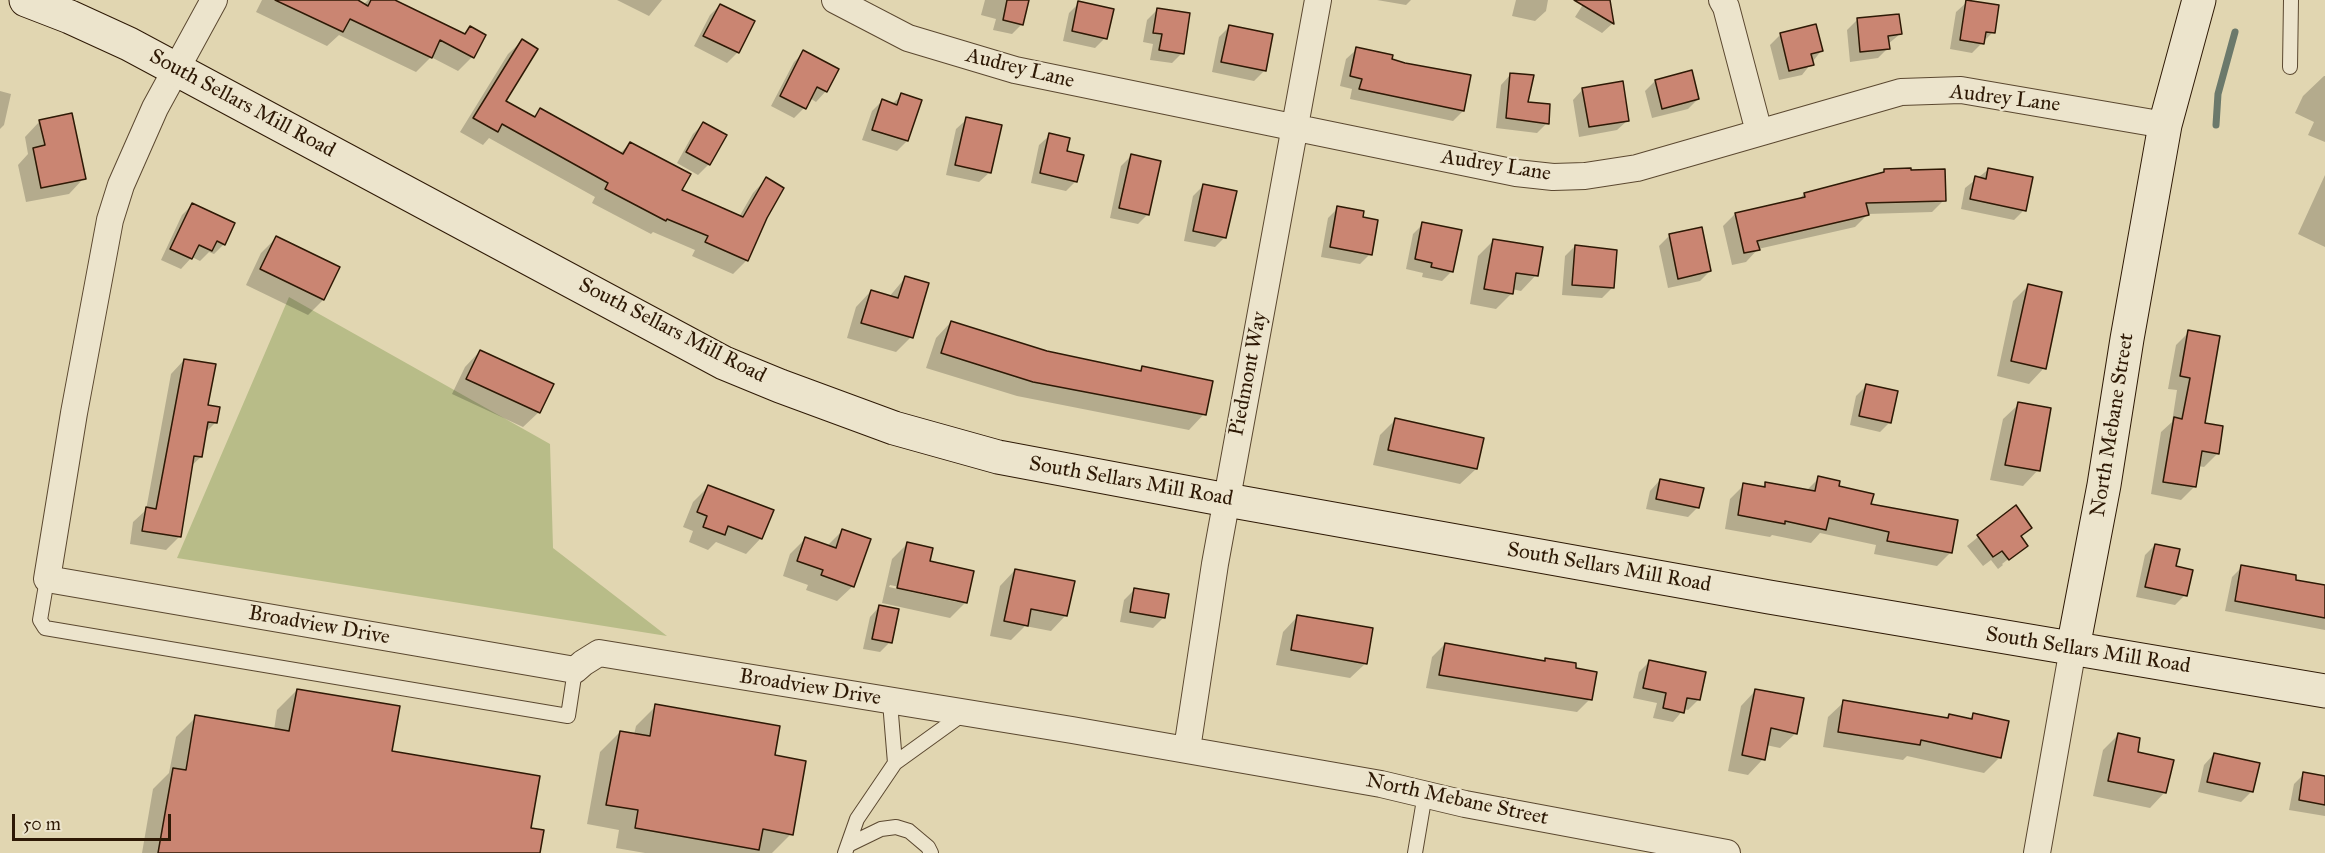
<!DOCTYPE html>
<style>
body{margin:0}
#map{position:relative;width:2325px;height:853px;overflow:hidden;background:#e1d6b1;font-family:"IM FELL Great Primer",serif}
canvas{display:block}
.scale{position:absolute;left:12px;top:814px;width:159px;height:27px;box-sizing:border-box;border:3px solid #2e1905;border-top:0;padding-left:8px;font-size:18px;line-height:21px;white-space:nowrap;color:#2e1905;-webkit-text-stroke:4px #ece4cc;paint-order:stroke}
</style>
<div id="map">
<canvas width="2325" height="853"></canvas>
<div class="scale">50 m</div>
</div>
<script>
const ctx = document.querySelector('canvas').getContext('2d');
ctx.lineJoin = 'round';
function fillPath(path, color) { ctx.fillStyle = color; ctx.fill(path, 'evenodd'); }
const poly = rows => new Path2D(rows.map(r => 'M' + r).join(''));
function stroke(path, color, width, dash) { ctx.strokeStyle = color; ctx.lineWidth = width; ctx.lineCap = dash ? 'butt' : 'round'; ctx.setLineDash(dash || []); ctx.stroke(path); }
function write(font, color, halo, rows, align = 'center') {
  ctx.font = font + ' "IM FELL Great Primer",serif'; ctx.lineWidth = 4.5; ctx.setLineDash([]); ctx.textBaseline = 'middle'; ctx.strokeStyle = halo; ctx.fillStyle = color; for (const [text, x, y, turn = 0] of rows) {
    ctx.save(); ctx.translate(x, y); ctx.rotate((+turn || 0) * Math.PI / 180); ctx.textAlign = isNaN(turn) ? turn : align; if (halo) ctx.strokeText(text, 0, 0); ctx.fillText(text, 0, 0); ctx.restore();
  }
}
fillPath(poly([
 [289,297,550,444,553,548,667,636,177,558]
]), '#b8bc88');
fillPath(poly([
 [262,0,352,0,363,5,368,0,392,0,463,35,470,28,472,57,458,71,431,57,416,72,339,35,327,46,256,12],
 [617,0,662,0,649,16],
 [985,0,1028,0,1022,24,1012,34,993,30,996,19,981,15],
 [1377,0,1411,0,1406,5],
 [1516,0,1548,0,1546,11,1535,21,1512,16],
 [1586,0,1608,0,1612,24,1602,33,1575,17],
 [1967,2,1993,32,1972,53,1950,49,1956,12],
 [1079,3,1105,38,1095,48,1063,41,1069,13],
 [720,5,753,22,737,53,727,63,694,46,710,15],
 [1157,10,1182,53,1172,63,1150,60,1153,44,1143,42,1147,20],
 [1857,20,1900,34,1888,44,1888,48,1878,58,1850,62,1847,30],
 [1229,27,1264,71,1254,81,1212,72,1219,37],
 [1781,34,1821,51,1802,75,1779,80,1770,45],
 [522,41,504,102,533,117,540,110,619,154,630,144,680,191,739,217,753,193,766,179,765,217,747,260,733,274,692,256,695,250,653,232,651,234,592,203,595,197,489,138,483,145,460,132,508,54],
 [1357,49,1391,60,1463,111,1453,121,1350,99,1352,89,1340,86,1346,59],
 [804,52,826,91,816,102,810,98,804,108,794,118,771,106,794,62],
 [1511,74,1526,103,1547,123,1537,133,1496,128,1501,85],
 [2324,76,2325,76,2325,142,2308,135,2314,122,2295,113,2303,96],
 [1655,81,1698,99,1688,109,1652,118,1645,91],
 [1583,89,1628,120,1617,130,1579,137,1573,100],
 [0,91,11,94,4,125,0,129],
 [902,95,907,141,897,151,862,140,872,111,882,101,892,104],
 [967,119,990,172,979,182,946,175,956,129],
 [40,121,84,178,69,194,26,202,18,165,28,154,25,137],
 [703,124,725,136,708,165,698,175,677,163,693,134],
 [1050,135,1076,181,1066,191,1031,183,1039,145],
 [1131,156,1148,214,1138,224,1110,218,1121,166],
 [1989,169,2024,210,2014,220,1961,209,1965,188],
 [1885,170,1944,200,1932,212,1868,214,1855,227,1758,249,1746,262,1732,265,1723,226,1735,214,1798,200,1804,194,1880,175],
 [2325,175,2325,247,2298,234],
 [1204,185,1225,237,1215,247,1184,241,1193,196],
 [192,205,224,244,214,254,209,252,200,261,192,257,181,269,161,260,182,215],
 [1338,208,1361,218,1370,254,1360,264,1321,257,1328,218],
 [1423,224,1452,271,1442,281,1422,277,1423,273,1406,269,1413,234],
 [1670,235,1710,271,1700,281,1668,288,1659,246],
 [276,238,338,268,323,300,308,315,246,285,261,253],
 [1493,241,1536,275,1521,291,1512,289,1512,293,1496,309,1470,304,1478,256],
 [1575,246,1612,288,1602,298,1562,295,1565,256],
 [905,278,911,337,896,352,847,338,856,307,871,291,889,297],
 [2028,286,2044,368,2029,384,1997,376,2013,301],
 [951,322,1047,352,1139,372,1143,368,1204,414,1189,430,1017,396,926,368,936,338],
 [2189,332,2203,424,2217,454,2204,467,2198,466,2194,487,2181,500,2151,494,2161,432,2172,422,2177,390,2168,389,2176,345],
 [480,351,539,412,523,427,452,394,465,367],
 [184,360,216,422,205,433,201,457,191,466,179,537,166,550,130,544,133,522,146,510,171,374],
 [1866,386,1890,422,1880,432,1850,425,1856,396],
 [2019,404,2038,470,2023,486,1990,480,2003,419],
 [1395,420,1476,469,1460,484,1373,465,1380,435],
 [1819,478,1870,505,1951,552,1937,566,1874,554,1876,545,1820,533,1811,543,1772,535,1770,537,1725,529,1730,499,1744,485,1761,488,1766,483,1806,491],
 [1660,480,1698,507,1688,517,1646,509,1650,491],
 [709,486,761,538,746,554,716,542,708,550,689,542,693,531,683,527,693,502],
 [2015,507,2030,527,2020,538,2026,546,2017,554,2017,552,2002,564,2003,565,1998,569,1991,560,1983,566,1967,546],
 [842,531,853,586,837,601,806,590,808,585,783,576,790,554,806,538,827,546],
 [907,544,966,602,950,618,882,603,892,559],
 [890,585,957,599,957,602,889,587],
 [2155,545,2175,567,2185,595,2175,605,2136,597,2145,555],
 [2242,567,2325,587,2325,630,2225,611,2232,577],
 [1015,570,1066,615,1051,631,1025,626,1011,640,990,636,1000,586],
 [1134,590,1163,618,1153,628,1120,622,1124,600],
 [880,606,890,642,880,652,863,649,870,617],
 [1298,616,1366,663,1350,678,1276,665,1283,632],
 [1445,644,1543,662,1546,659,1574,669,1590,699,1577,712,1426,688,1432,657],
 [1649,662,1698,700,1688,710,1684,709,1673,722,1653,718,1657,703,1633,698,1639,672],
 [297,690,390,752,530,830,538,853,142,853,153,789,169,773,176,737,196,717,274,730,277,710],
 [1756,690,1796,733,1780,748,1766,745,1763,759,1748,775,1728,771,1741,706],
 [1844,702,1945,719,1949,716,1968,720,1974,714,1999,758,1984,773,1907,756,1903,760,1823,747,1828,717],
 [656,706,773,757,791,834,772,853,645,853,616,848,619,830,587,824,600,752,620,732,634,735,636,726],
 [2118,735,2136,754,2165,792,2150,808,2093,796,2103,750],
 [2214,754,2251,792,2241,802,2198,792,2204,765],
 [2304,774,2325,777,2325,816,2289,810,2294,784]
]), '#0003');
stroke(poly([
 [2216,125,2218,94,2235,32]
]), '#6b796b', 7);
const building = poly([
 [275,0,358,0,368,6,371,0,395,0,465,34,470,26,486,35,474,58,440,40,432,58,350,19,343,32,275,0],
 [1007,0,1029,0,1023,25,1003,20,1007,0],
 [1574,0,1610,0,1614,24,1574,0],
 [1966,0,1999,5,1995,33,1986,32,1984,44,1960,40,1966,0],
 [1078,1,1114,9,1107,39,1072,31,1078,1],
 [720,4,755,21,739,53,703,36,720,4],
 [1157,8,1190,13,1184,54,1159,50,1162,34,1153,33,1157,8],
 [1899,14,1902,34,1888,36,1890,49,1860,52,1857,18,1899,14],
 [1816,24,1823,51,1811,54,1814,65,1789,71,1780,33,1816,24],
 [1229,25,1273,34,1266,71,1221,62,1229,25],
 [522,39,538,49,506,101,535,117,540,108,623,154,630,142,691,174,682,190,743,217,766,177,784,188,767,218,748,261,705,242,708,236,667,219,666,221,605,189,608,183,502,124,498,132,473,118,522,39],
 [1356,47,1393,55,1392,59,1405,63,1471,75,1464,111,1359,89,1362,79,1350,76,1356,47],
 [803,50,839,69,827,92,817,87,806,109,780,96,803,50],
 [1692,70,1699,99,1662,109,1655,80,1692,70],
 [1510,73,1534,75,1528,102,1550,104,1549,124,1506,118,1510,73],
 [1623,81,1629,121,1589,127,1582,88,1623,81],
 [901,93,922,100,908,141,872,130,882,99,897,105,901,93],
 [72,113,86,179,41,188,33,148,45,145,39,120,72,113],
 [966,117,1002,125,991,173,955,165,966,117],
 [703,122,727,135,710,165,686,152,703,122],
 [1049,133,1070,138,1067,151,1084,155,1077,182,1040,173,1049,133],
 [1131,154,1161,161,1149,215,1119,208,1131,154],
 [1911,168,1911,170,1945,169,1946,201,1866,203,1869,215,1757,241,1760,250,1744,253,1735,213,1805,197,1804,193,1884,172,1884,169,1911,168],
 [1988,168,2033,177,2026,211,1970,199,1975,176,1986,179,1988,168],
 [1203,184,1237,191,1226,238,1193,231,1203,184],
 [192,203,235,223,225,245,217,241,212,251,199,245,192,259,170,249,192,203],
 [1337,206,1364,211,1363,217,1378,220,1372,255,1330,247,1337,206],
 [1422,222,1462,230,1453,272,1431,267,1432,263,1415,259,1422,222],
 [1702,227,1711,271,1678,279,1669,234,1702,227],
 [276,236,340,267,324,300,260,269,276,236],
 [1493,239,1543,247,1538,276,1516,273,1513,294,1484,289,1493,239],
 [1575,245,1617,250,1614,288,1572,285,1575,245],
 [905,276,929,283,913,338,861,323,871,290,898,298,905,276],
 [2028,284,2062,292,2046,369,2011,361,2028,284],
 [951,321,1047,351,1141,371,1142,366,1213,381,1206,415,1033,382,941,353,951,321],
 [2188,330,2220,336,2205,423,2223,426,2219,454,2202,451,2196,487,2163,482,2174,417,2182,419,2190,378,2180,376,2188,330],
 [480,350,554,384,540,413,466,379,480,350],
 [184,359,216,364,208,405,220,407,217,423,208,422,202,457,194,456,181,537,142,531,146,507,156,509,184,359],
 [1866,384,1898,391,1891,423,1859,416,1866,384],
 [2018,402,2051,408,2040,471,2005,465,2018,402],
 [1395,418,1484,438,1477,469,1388,450,1395,418],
 [1818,476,1840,481,1839,486,1874,494,1871,504,1958,520,1952,553,1887,541,1889,532,1829,518,1826,530,1785,521,1785,524,1738,515,1743,483,1765,487,1765,482,1815,491,1818,476],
 [1660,479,1704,488,1699,508,1656,499,1660,479],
 [708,485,774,510,762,539,728,526,725,535,703,527,707,516,697,512,708,485],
 [2016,505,2032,528,2021,536,2028,546,2009,560,2002,551,1993,557,1977,535,2016,505],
 [842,529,871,539,854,587,821,575,823,570,797,561,805,537,836,548,842,529],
 [907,542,933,548,930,561,974,571,967,603,897,588,907,542],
 [2155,544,2180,549,2176,566,2193,570,2187,596,2145,587,2155,544],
 [2241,565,2296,575,2296,580,2325,585,2325,618,2235,601,2241,565],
 [1015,569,1075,581,1067,616,1031,609,1028,626,1004,621,1015,569],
 [1134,588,1169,594,1165,618,1130,612,1134,588],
 [879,605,899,609,892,643,872,639,879,605],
 [1297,615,1373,628,1367,664,1291,650,1297,615],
 [1445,643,1545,661,1545,658,1576,663,1576,668,1597,672,1592,700,1439,675,1445,643],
 [1649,660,1706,672,1700,700,1687,698,1684,713,1663,708,1666,693,1643,688,1649,660],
 [297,689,400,706,392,751,540,776,531,828,544,830,540,853,158,853,173,768,186,770,195,715,289,731,297,689],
 [1755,689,1804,698,1797,734,1771,728,1765,760,1742,755,1755,689],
 [1843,700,1948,718,1949,714,1972,719,1973,713,2009,721,2001,758,1921,740,1920,745,1838,732,1843,700],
 [655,704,780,726,775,755,806,761,793,835,763,829,759,850,635,828,638,810,606,805,620,731,650,736,655,704],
 [2118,733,2140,738,2138,752,2174,760,2166,793,2108,781,2118,733],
 [2214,753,2260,763,2253,792,2207,782,2214,753],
 [2303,772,2325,776,2325,805,2299,800,2303,772]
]);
fillPath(building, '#ca8572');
stroke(building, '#2e1905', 1.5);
const service = poly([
 [2290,67,2291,0],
 [47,579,40,620,45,628,568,716,575,670],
 [890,702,895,763],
 [848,845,881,829,896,827,909,831,928,847,931,853],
 [845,853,857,819,895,763,963,714],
 [1415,853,1425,794]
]);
const minor = poly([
 [214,0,155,108,121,185,110,220,74,413,47,579,575,670,583,663,599,653,1072,730,1381,784,1465,804,1727,853],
 [835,0,908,38,1015,70,1516,173,1553,177,1585,176,1637,168,1901,92,1961,90,2165,125],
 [1722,0,1726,7,1759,132],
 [1187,749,1215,564,1318,0],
 [2037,853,2073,648]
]);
const secondary = poly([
 [26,0,70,17,129,44,724,363,780,386,894,428,998,457,1227,500,1769,597,2325,691],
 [2073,648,2104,485,2127,339,2165,125,2199,0]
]);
stroke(service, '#5b4830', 16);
stroke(minor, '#5b4830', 28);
stroke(secondary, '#2e1905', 35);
stroke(service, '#ece4cc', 14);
stroke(minor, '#ece4cc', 26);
stroke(secondary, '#ece4cc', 33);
write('21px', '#2e1905', '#ece4cc', [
 ["Audrey Lane",1020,69,14],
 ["Audrey Lane",2005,99,7],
 ["South Sellars Mill Road",242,104,28],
 ["Audrey Lane",1496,166,9],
 ["South Sellars Mill Road",672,331,27],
 ["Piedmont Way",1249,374,-79],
 ["North Mebane Street",2113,425,-81],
 ["South Sellars Mill Road",1131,482,10],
 ["South Sellars Mill Road",1609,568,10],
 ["Broadview Drive",319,626,10],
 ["South Sellars Mill Road",2088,651,9],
 ["Broadview Drive",810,688,9],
 ["North Mebane Street",1457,800,12]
]);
</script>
